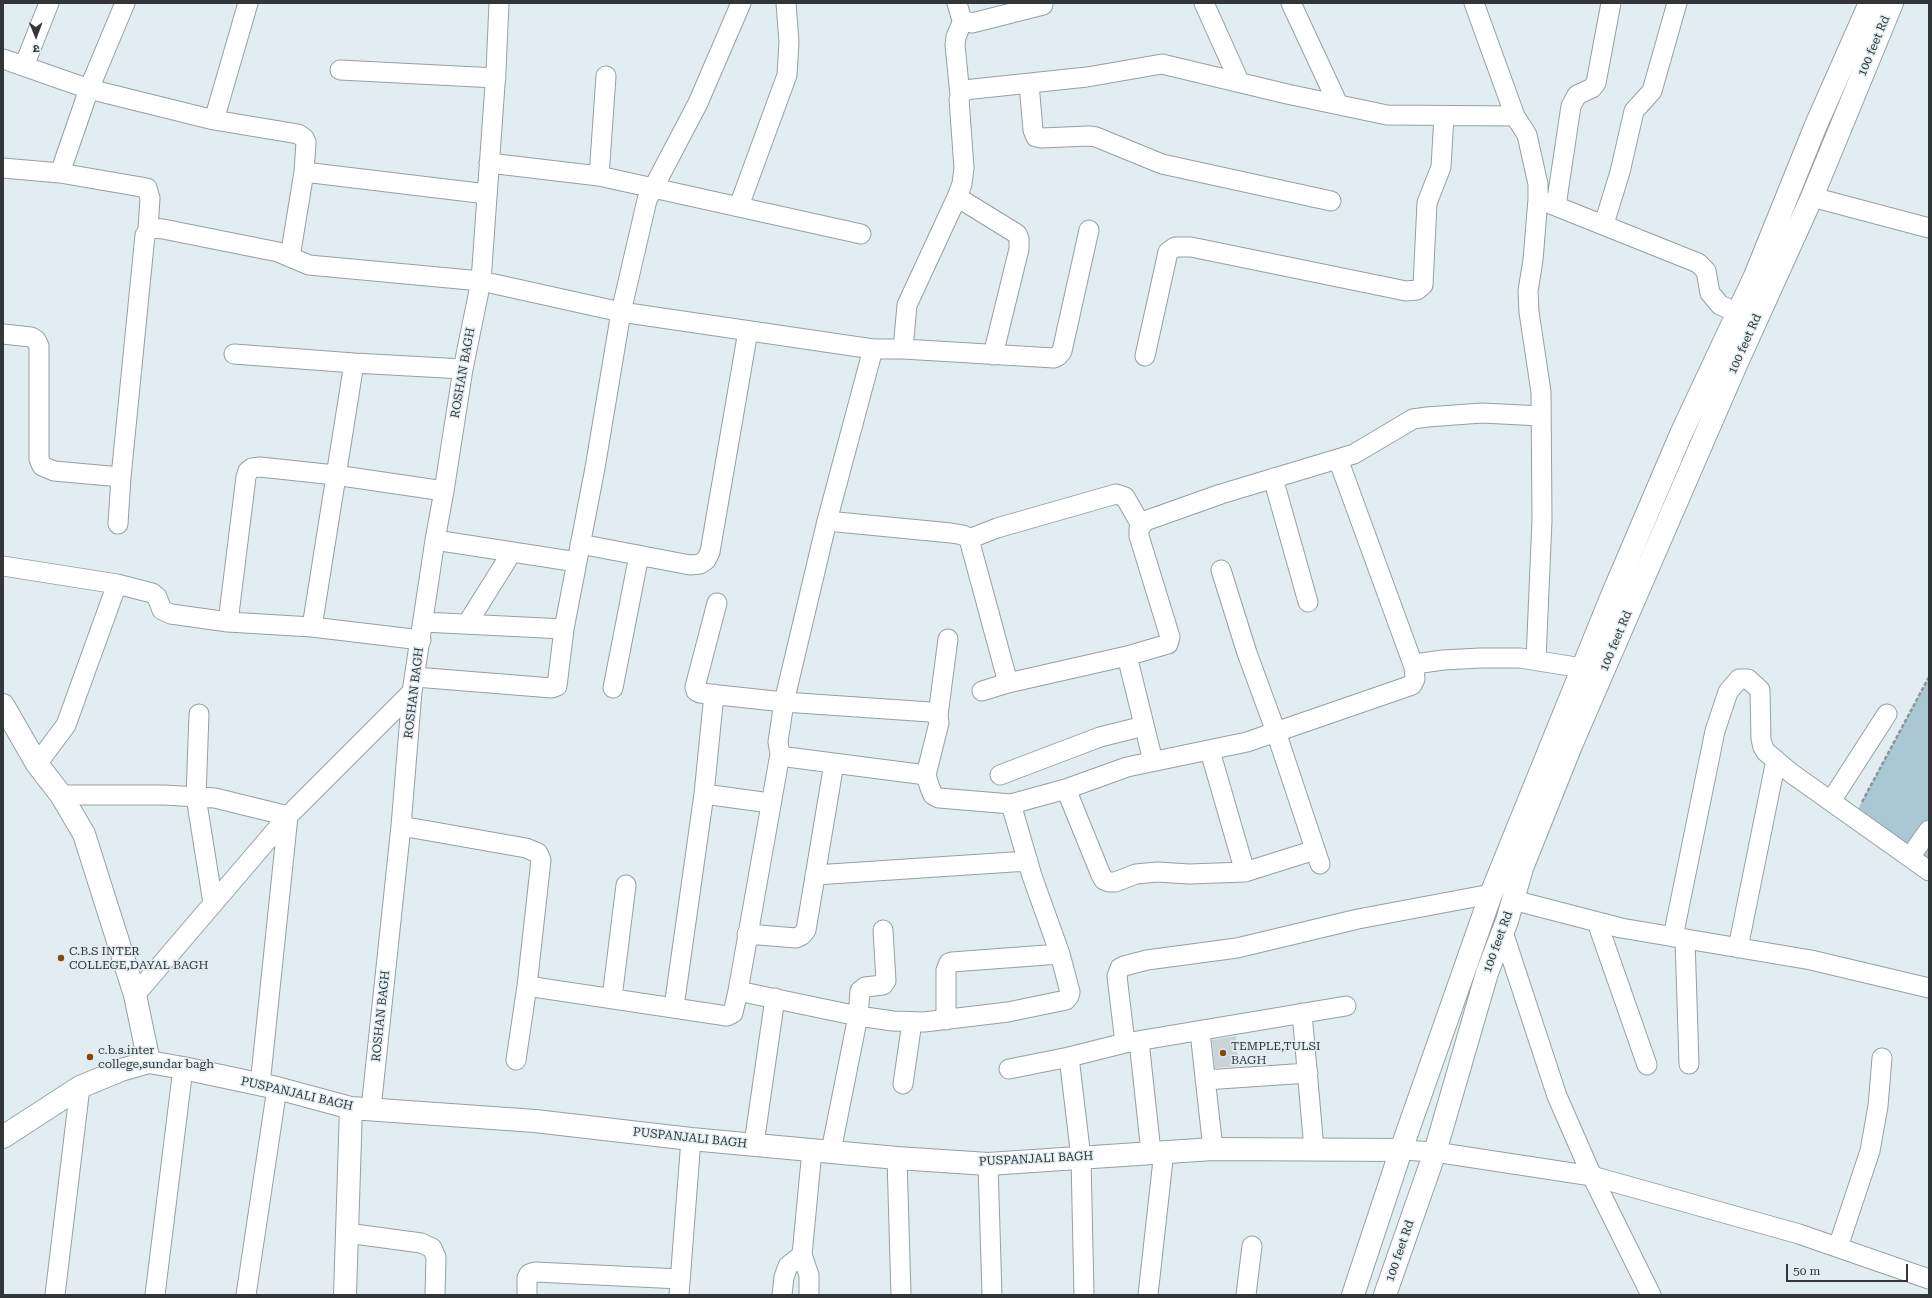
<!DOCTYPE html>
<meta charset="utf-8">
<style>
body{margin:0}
#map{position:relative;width:1932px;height:1298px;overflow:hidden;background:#e2edf1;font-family:"Roboto Serif","Noto Sans Devanagari",serif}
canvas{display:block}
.frame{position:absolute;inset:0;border:4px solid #323638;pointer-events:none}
.north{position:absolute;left:16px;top:16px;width:40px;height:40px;-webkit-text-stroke:3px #e2edf1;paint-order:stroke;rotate:179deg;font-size:11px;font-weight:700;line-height:16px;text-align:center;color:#323638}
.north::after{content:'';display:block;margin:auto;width:14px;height:18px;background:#323638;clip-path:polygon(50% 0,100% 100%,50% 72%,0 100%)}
.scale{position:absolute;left:1786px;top:1264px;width:122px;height:18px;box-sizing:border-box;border:2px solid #323638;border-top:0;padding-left:5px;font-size:12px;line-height:14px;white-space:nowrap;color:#323638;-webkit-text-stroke:3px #e2edf1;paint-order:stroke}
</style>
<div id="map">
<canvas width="1932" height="1298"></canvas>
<div class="frame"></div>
<div class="north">उ</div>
<div class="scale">50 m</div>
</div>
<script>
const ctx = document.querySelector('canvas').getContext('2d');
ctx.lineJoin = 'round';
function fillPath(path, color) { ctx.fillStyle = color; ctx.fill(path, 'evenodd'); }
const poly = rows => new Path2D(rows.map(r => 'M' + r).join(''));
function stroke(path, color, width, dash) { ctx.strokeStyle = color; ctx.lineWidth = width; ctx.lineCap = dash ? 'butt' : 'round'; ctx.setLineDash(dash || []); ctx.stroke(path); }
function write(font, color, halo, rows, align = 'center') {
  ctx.font = font + ' "Roboto Serif",serif'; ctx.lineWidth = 3; ctx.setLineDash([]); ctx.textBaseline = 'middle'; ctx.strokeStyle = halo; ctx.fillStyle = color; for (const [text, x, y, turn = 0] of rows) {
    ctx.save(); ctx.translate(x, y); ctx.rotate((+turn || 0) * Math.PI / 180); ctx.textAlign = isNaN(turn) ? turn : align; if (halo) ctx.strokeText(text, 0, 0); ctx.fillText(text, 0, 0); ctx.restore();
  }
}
fillPath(poly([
 [1929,677,1929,876,1850,824]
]), '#a9c8d4');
fillPath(poly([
 [1236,1036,1238,1066,1215,1068,1212,1040]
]), '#c9d3d8');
const minor = poly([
 [957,3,961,17,967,22,972,23,1043,5,1043,3],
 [1204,3,1239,81],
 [1291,3,1338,104],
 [3,59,89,89,214,120,298,134,304,138,306,142,304,172],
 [24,66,49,3],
 [340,70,496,78],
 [1029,84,1033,130,1036,137,1041,138,1089,136,1096,137,1162,164,1331,201],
 [960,95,955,45,956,37,963,20],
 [1515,116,1527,135,1538,184,1538,199],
 [214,120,248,3],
 [489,163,599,176,861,234],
 [3,168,60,173,147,188,150,198,148,229],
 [60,173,89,89,125,3],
 [599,176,606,76],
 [957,197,1017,234,1019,239,1019,249,993,355],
 [1812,197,1929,228],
 [739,206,787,75,789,42,786,3],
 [1556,206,1571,106,1577,95,1592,88,1596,83,1611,3],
 [1604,224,1620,172,1634,111,1652,91,1677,3],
 [290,257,304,172,487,194],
 [3,334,31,337,36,340,39,346,39,459,42,466,54,471,121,477,145,235,151,228,163,229,278,252,309,265,481,281,621,312,873,349,903,349,907,305,957,197,962,184,964,168,959,99,964,90,1087,77,1162,64,1287,94,1387,115,1515,116,1474,3],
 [903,349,1054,358,1058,356,1062,351,1089,230],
 [234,354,354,363],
 [1145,356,1168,252,1175,247,1191,247,1406,291,1417,290,1423,285,1427,203,1441,167,1444,116],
 [1273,478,1308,602],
 [827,521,951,533,963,535,969,539,1008,683],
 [118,524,121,477],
 [969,539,997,528,1116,494,1125,497,1141,525],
 [435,540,577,562],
 [580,544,690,565,700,564,706,560,710,552,748,331],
 [3,566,117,584,152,593,157,597,162,610,171,614,228,622,312,627,421,640],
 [1221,570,1247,653,1276,732,1320,864],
 [717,603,695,687,696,691,700,693,784,702,827,521,873,349],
 [228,622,246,477,248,471,252,468,260,467,335,475,444,491],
 [467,624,512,552],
 [312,627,354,363,463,369],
 [564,629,595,468,621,312,647,200,698,103,741,3],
 [1127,656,1153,761],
 [1536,660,1542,520,1541,392,1529,312,1528,291,1533,260,1538,199,1698,263,1706,271,1710,293,1720,305,1738,313],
 [1414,667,1422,663,1443,660,1481,658,1520,658,1582,668],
 [415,677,552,688,557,686,564,629,423,622],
 [613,688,639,555],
 [982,691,1008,683,1127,656,1168,644,1170,637,1139,536,1139,529,1145,521,1221,494,1354,454,1413,419,1427,417,1482,413,1541,416],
 [199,714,196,797,213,903],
 [938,715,948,639],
 [1210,751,1245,872],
 [37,764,66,725,117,584],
 [1000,775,1100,737,1144,726],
 [1066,789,1101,875,1104,880,1109,882,1115,882,1136,874,1157,872,1189,874,1245,872,1315,850],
 [704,794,714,694],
 [61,795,164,795,215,798,288,816,135,995],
 [1831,801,1887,714],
 [1011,804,1066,789,1127,767,1247,742,1412,685,1415,679,1414,667,1338,459],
 [401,826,526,848,538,853,541,860,527,986],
 [1910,857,1929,830],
 [815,875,1028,861],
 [1513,900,1621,928,1811,960,1929,988],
 [1597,922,1647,1065],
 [1503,932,1557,1096,1592,1176,1651,1295],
 [747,934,796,938,802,935,806,930,834,763],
 [1673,937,1715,731,1728,692,1739,679,1748,679,1760,690,1761,739,1763,747,1766,752,1791,773,1929,871],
 [1685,939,1689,1064],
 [1738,948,1776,760],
 [738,991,780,754],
 [612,998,626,885],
 [674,1007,704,794,770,803],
 [1302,1013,1314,1149],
 [946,1020,946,970,949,963,952,962,1060,954],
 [1200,1032,1213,1149],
 [1139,1041,1151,1152],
 [1125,1043,1117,976,1120,968,1124,966,1147,960,1237,948,1358,919,1491,894],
 [1069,1057,1125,1043,1346,1006],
 [516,1060,527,986,727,1016,733,1013,738,991,858,1016,893,1021,924,1022,1008,1012,1066,1000,1069,996,1070,992,1060,954,1032,876,1011,804,939,798,933,795,930,788,926,775,939,723,938,715,930,712,784,702,778,742,780,754,787,757,926,775],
 [1009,1069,1069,1057,1081,1158,1084,1295],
 [1205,1080,1308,1073],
 [903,1084,912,1022],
 [260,1085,288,816,412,692],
 [371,1109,401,826,412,692,435,540,444,491,463,369,481,281,496,71,499,3],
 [754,1144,775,998],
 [1401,1150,1435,1152,1592,1176,1799,1234,1929,1279],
 [831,1151,858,1016,860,991,865,987,883,985,886,981,883,930],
 [897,1158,901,1295],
 [988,1164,992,1295],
 [347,1233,421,1243,432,1248,436,1257,435,1295],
 [1838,1247,1870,1151,1878,1106,1882,1058],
 [55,1295,80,1087],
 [155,1295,183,1068],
 [246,1295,277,1088],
 [527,1295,527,1278,529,1274,535,1272,680,1279],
 [679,1295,691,1139],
 [782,1295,784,1277,788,1266,802,1255],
 [809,1295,809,1275,802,1255,812,1150],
 [1148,1295,1164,1151],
 [1246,1295,1252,1246]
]);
const tertiary = poly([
 [3,705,37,764,61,795,84,834,135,995,149,1062],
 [3,1137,80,1087,121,1070,149,1062,183,1068,277,1088,351,1108,535,1121,691,1139,897,1158,988,1164,1213,1149,1401,1150],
 [345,1295,351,1108]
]);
const secondary = poly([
 [1353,1295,1401,1150,1491,894,1611,598,1681,434,1755,276,1816,125,1870,3],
 [1385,1295,1435,1152,1487,973,1507,921,1522,868,1572,743,1735,367,1812,197,1892,3]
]);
stroke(minor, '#95a0a4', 21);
stroke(tertiary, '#95a0a4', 24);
stroke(secondary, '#95a0a4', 24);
stroke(poly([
 [1862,802,1929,677]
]), '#8f969a', 2.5, [4, 2]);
stroke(minor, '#fff', 19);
stroke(tertiary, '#fff', 22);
stroke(secondary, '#fff', 22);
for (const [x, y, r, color] of [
 [61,958,4,"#86470c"],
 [1223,1053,4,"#86470c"],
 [90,1057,4,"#86470c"]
]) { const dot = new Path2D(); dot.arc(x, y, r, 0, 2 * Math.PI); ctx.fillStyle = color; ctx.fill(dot); stroke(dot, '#e2edf1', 1.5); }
write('12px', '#323638', '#e2edf1', [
 ["100 feet Rd",1874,46,-67],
 ["100 feet Rd",1745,344,-66],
 ["ROSHAN BAGH",463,373,-80],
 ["100 feet Rd",1616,641,-67],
 ["ROSHAN BAGH",414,693,-83],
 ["100 feet Rd",1498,942,-70],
 ["ROSHAN BAGH",381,1016,-84],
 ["PUSPANJALI BAGH",297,1094,13],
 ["PUSPANJALI BAGH",690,1138,6],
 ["PUSPANJALI BAGH",1036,1159,-3],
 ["100 feet Rd",1400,1251,-71]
]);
write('12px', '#323638', '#e2edf1', [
 ["C.B.S INTER",69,951],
 ["COLLEGE,DAYAL BAGH",69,965],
 ["TEMPLE,TULSI",1231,1046],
 ["BAGH",1231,1060],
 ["c.b.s.inter",98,1050],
 ["college,sundar bagh",98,1064]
], 'left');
</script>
